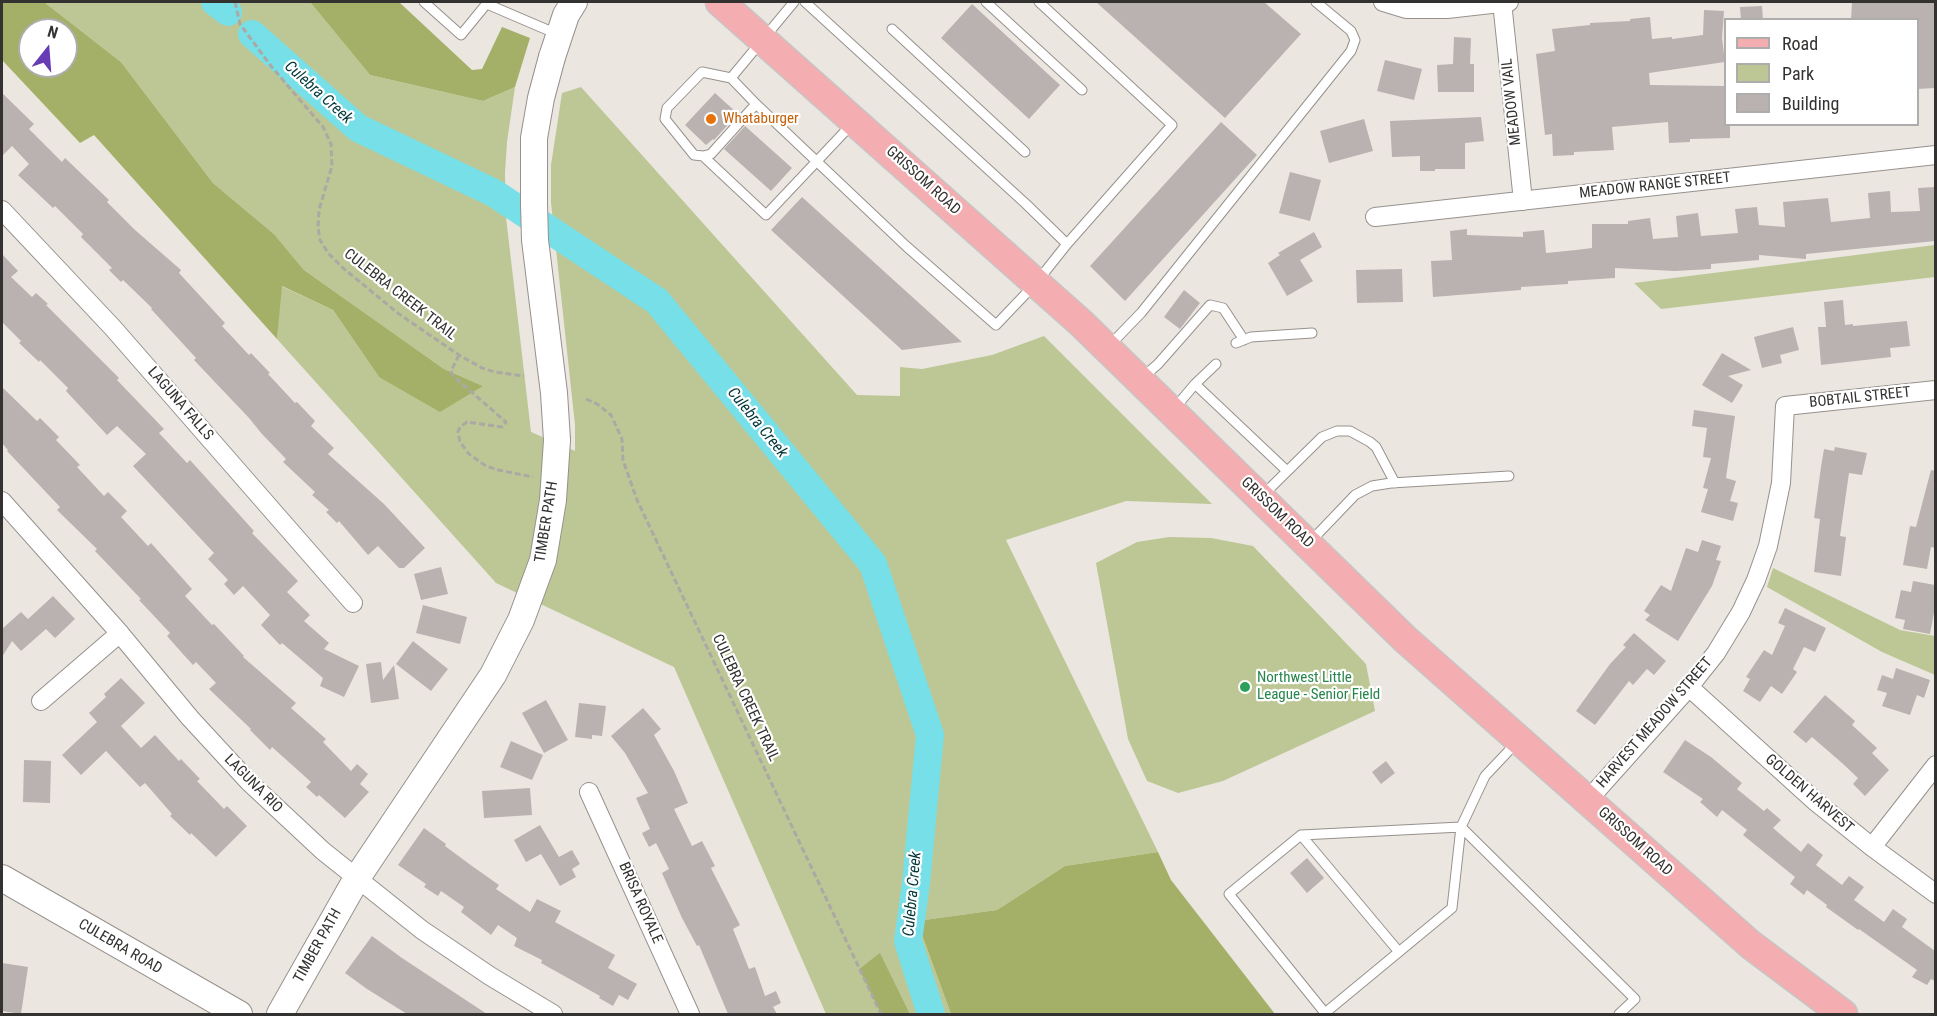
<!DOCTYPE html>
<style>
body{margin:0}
#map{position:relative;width:1937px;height:1016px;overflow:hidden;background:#ece6e1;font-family:"Roboto Condensed",sans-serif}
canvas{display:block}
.frame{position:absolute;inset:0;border:3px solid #343230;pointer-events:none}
.legend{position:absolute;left:1724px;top:18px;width:195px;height:108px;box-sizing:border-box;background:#fff;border:2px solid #aeadac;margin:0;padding:8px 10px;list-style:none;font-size:18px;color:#343230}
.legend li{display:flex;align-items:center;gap:12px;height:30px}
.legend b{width:30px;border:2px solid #aeadac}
.north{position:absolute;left:18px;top:18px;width:60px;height:60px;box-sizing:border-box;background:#fff;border:2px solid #aeadac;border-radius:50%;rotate:17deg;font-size:16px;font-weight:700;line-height:24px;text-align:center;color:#343230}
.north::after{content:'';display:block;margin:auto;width:21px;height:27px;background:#683cb4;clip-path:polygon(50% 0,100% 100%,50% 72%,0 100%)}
</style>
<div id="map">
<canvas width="1937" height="1016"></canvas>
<div class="frame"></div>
<ul class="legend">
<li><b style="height:8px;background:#f4adb0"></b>Road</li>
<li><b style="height:16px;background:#bdc795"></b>Park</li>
<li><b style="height:16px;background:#bab2b0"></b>Building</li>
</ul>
<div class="north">N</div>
</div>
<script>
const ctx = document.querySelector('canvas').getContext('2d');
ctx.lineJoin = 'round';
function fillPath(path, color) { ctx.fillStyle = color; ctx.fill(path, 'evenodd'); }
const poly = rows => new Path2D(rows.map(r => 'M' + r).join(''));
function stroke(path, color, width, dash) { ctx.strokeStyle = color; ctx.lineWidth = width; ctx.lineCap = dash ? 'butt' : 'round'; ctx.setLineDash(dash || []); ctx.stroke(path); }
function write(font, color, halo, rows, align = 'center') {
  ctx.font = font + ' "Roboto Condensed",sans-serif'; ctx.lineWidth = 4.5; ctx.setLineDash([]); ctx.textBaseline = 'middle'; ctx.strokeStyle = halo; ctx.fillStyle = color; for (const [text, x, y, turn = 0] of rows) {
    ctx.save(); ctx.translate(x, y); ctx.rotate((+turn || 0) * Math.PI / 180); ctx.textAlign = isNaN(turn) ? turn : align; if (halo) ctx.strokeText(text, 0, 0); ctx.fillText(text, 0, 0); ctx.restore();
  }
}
fillPath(poly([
 [44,2,310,2,370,75,483,101,515,87,507,142,505,173,506,217,531,432,575,451,575,425,551,203,551,165,562,93,581,87,857,395,900,396,900,367,922,369,992,355,1044,336,1212,504,1126,501,1006,540,1158,852,1065,866,997,910,917,921,951,1014,910,1014,880,954,859,969,881,1014,826,1014,674,667,496,583,277,339,281,286,333,310,379,377,483,386,444,369,304,270,274,234,213,183,121,62],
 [1935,245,1935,277,1661,309,1634,283],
 [1169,537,1211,538,1253,546,1366,664,1375,711,1223,781,1178,793,1147,781,1128,739,1096,563,1137,542],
 [1773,568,1900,630,1935,636,1935,675,1882,652,1767,587]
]), '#bdc795');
fillPath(poly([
 [2,2,44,2,121,62,213,183,274,234,304,270,444,369,483,386,440,412,379,377,333,310,282,286,277,339,94,135,80,143,2,60],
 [30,30,66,30,66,66,30,66],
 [310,2,399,2,472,70,482,69,502,27,530,38,515,87,483,101,370,75],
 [1158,852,1171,880,1275,1014,951,1014,917,921,997,910,1065,866],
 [880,953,910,1014,881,1014,859,969]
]), '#a4b067');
stroke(poly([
 [215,2,228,12],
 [252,34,358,128,494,193,657,301,873,564,930,735,916,883,908,941,931,1014]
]), '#76dfe7', 28);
fillPath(poly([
 [1096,2,1264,2,1301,34,1225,118],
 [1852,2,1935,2,1935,88,1917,89,1917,20,1851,20],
 [972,4,1060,85,1029,119,941,38],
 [1762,6,1763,20,1741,20,1740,7],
 [1704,10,1724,11,1722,38,1725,62,1649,73,1650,85,1725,86,1725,124,1730,124,1730,138,1690,139,1690,142,1669,143,1668,122,1612,127,1614,150,1574,152,1574,155,1553,156,1552,134,1545,135,1536,54,1555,51,1552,29,1590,25,1590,23,1630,21,1630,19,1650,17,1652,39,1672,37,1672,39,1703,35],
 [1454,37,1471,38,1470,64,1474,64,1474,92,1438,92,1437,65,1453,64],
 [1385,60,1422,69,1414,100,1377,91],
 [2,93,34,124,29,129,62,162,65,158,109,200,107,202,135,230,181,270,179,273,225,323,222,326,249,355,251,353,270,373,268,374,295,403,297,402,315,421,311,426,334,448,328,454,384,504,425,548,404,568,399,568,378,546,368,555,339,521,337,523,326,512,329,510,312,495,315,492,283,462,286,459,262,434,249,418,194,360,196,358,151,309,152,308,123,280,121,282,109,270,112,268,81,237,83,234,55,206,53,208,18,175,29,164,12,146,2,156],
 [715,93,737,113,734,116,735,117,714,140,713,139,706,145,685,125],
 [1481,117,1484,141,1465,143,1465,169,1435,169,1435,171,1420,171,1420,156,1392,157,1390,121],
 [1364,119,1373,151,1329,163,1320,131],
 [1221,122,1257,155,1125,301,1090,266],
 [745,126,792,168,771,191,724,149],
 [1290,172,1321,180,1310,221,1279,213],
 [1935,187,1935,241,1806,254,1806,259,1759,255,1759,260,1711,264,1711,269,1675,271,1615,268,1615,278,1568,281,1568,284,1521,287,1521,290,1433,297,1431,261,1452,260,1450,231,1467,229,1467,235,1523,237,1523,232,1544,230,1546,253,1576,250,1592,248,1592,224,1628,224,1628,221,1650,218,1653,239,1678,237,1676,216,1698,213,1701,236,1738,233,1735,209,1757,207,1759,225,1785,227,1783,202,1828,198,1831,222,1870,218,1868,193,1890,191,1891,212,1920,211,1918,188],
 [802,197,962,342,902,350,771,230],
 [1314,232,1322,247,1300,260,1313,281,1287,296,1268,263,1280,255,1278,253],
 [2,254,18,271,11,277,32,297,36,293,48,304,46,305,119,378,117,380,164,429,159,433,187,463,190,460,209,481,254,531,252,533,298,581,287,592,310,615,304,621,329,643,324,649,359,666,344,697,320,686,323,678,282,643,280,645,261,625,270,615,243,586,234,595,224,584,228,580,208,559,214,553,133,466,146,454,117,426,107,435,66,391,68,388,40,360,39,362,19,343,21,341,2,322],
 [1402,269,1403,302,1357,303,1356,270],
 [1184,290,1200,303,1180,329,1164,317],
 [1843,300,1845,325,1853,324,1853,326,1907,321,1910,346,1890,348,1891,357,1821,365,1818,327,1826,327,1824,302],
 [1793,327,1799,350,1780,355,1782,363,1762,368,1754,337],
 [1722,353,1751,370,1728,376,1743,385,1732,403,1702,385],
 [2,387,37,421,40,418,59,437,56,440,80,465,77,467,104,496,108,492,127,511,121,517,148,546,151,543,192,589,185,596,212,625,214,624,244,656,243,657,296,703,291,708,326,739,323,742,351,771,357,764,368,774,360,784,369,792,345,818,319,795,317,797,306,787,311,782,272,747,270,750,250,730,251,729,209,689,216,683,196,662,193,665,182,653,167,636,170,633,139,600,141,599,95,551,97,549,57,510,60,507,7,451,8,450,2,443],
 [1694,410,1735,416,1726,478,1736,481,1730,501,1738,503,1733,521,1701,512,1708,489,1703,488,1711,458,1703,457,1707,428,1692,426],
 [1835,447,1867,453,1862,475,1849,473,1840,536,1846,537,1841,576,1814,572,1820,519,1814,518,1821,467,1824,449,1834,451],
 [1931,470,1935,471,1935,548,1931,547,1927,569,1903,565,1910,526,1916,527],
 [1702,540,1721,546,1716,560,1721,561,1712,586,1678,641,1645,620,1650,615,1644,611,1661,585,1671,591,1686,548,1698,552],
 [441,567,448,594,421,600,414,574],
 [1913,581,1935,585,1935,607,1930,634,1903,629,1905,620,1895,618,1901,590,1911,592],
 [53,596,75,619,55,638,46,629,21,651,12,641,2,657,2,629,21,612,28,619],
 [423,605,467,617,460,644,416,633],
 [1785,608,1826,628,1815,652,1804,647,1793,669,1797,672,1782,694,1771,686,1760,702,1743,691,1750,679,1746,677,1764,650,1772,655,1785,626,1778,623],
 [1634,633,1666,661,1654,675,1647,669,1633,685,1629,681,1595,725,1576,711,1610,664,1626,647,1623,645],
 [413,641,448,669,431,691,396,664],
 [381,662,383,680,394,665,399,699,371,703,366,664],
 [1896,668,1930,680,1924,698,1917,695,1910,715,1882,706,1887,693,1877,690,1882,675,1893,679],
 [121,678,145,703,121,726,141,748,155,735,179,761,181,759,200,779,197,781,224,809,227,806,247,826,216,857,191,833,190,835,170,816,172,814,145,783,140,787,106,751,81,775,62,755,97,722,89,713,106,697,104,694],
 [1825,695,1855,721,1852,725,1877,748,1872,753,1889,770,1865,796,1853,784,1858,778,1842,763,1812,737,1806,743,1793,732],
 [546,700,568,740,544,753,522,713],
 [579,703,606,706,602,736,592,735,592,739,575,737],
 [643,708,661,729,654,735,674,771,688,803,674,809,692,846,702,841,715,866,711,868,740,925,733,929,749,969,755,967,765,996,776,991,781,1003,773,1007,777,1014,728,1014,699,945,697,946,682,918,662,873,669,869,656,843,649,847,642,833,650,829,636,798,648,793,625,753,611,736],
 [1685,740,1711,757,1742,783,1737,789,1764,811,1767,808,1781,820,1773,828,1801,852,1808,843,1823,855,1816,865,1842,885,1849,876,1864,887,1854,900,1884,922,1893,909,1907,919,1902,927,1935,951,1935,981,1931,979,1927,985,1912,977,1917,970,1859,929,1858,930,1826,907,1827,905,1807,890,1804,895,1790,884,1795,877,1743,835,1747,830,1722,810,1717,817,1700,802,1703,799,1663,772],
 [511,741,543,755,532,780,500,767],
 [24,760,51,761,50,803,23,802],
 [1386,761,1395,773,1381,784,1372,772],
 [530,788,532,815,484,818,482,791],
 [540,825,559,857,572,850,580,864,572,869,576,877,560,886,541,854,526,862,514,840],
 [424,828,446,844,445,846,472,866,499,885,496,889,530,912,537,899,561,911,555,922,615,955,608,968,637,984,628,1000,619,995,613,1006,599,998,600,996,541,963,542,960,514,946,517,938,498,925,491,935,461,912,464,907,441,891,438,896,424,887,426,884,398,865],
 [1307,858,1324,878,1307,893,1290,873],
 [372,936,402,958,487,1014,407,1014,367,989,345,973],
 [2,963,28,967,21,1014,2,1011]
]), '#bab2b0');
const lane = poly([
 [424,2,461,35,488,2],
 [805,2,1026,204,1067,244],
 [986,2,1082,90],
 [487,4,557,34],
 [892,29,1025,152],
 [731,78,794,2],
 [756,104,711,154,703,156,694,155,665,119,667,108,702,72,731,78,756,104,906,246,996,325,1036,283,1067,244,1172,125,1039,2],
 [703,156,766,215,852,124],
 [1236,343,1251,337,1312,333],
 [1109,346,1141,313,1351,51,1355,40,1351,31,1316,2],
 [1142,378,1158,364,1210,305,1223,308,1244,340],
 [1195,384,1216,364],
 [1174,409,1195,384,1287,471],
 [1262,496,1322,437,1337,431,1350,431,1370,442,1376,447,1395,483],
 [1310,542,1355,495,1372,486,1391,483,1509,476],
 [1518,741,1485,776,1461,827,1635,999,1619,1014],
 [1461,827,1452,908,1325,1013,1229,894,1301,835,1461,827],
 [1301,835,1399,952]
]);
const street = poly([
 [1383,2,1406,9,1447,9,1509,2],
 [1502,2,1523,201],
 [2,210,113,328,353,603],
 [1375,217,1936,155],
 [2,501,117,630,190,718,249,782,323,851,422,930,490,976,553,1014],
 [1689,687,1816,802,1872,847,1936,894],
 [41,701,120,633],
 [589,792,690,1014],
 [1588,800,1689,687,1716,653,1741,612,1756,580,1768,546,1781,483,1785,406,1936,390],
 [1872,847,1936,765]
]);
const secondary = poly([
 [552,57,566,15,574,2],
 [2,878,239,1014],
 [280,1014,357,878,493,675,521,620,543,560,553,500,557,440]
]);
const primary = poly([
 [720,2,1081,323,1405,639,1751,945,1843,1014]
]);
stroke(lane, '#97918d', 11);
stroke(street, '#97918d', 20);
stroke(secondary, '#97918d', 28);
stroke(primary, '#c6c6c5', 31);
stroke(poly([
 [235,2,240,24,271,66,323,127,331,144,332,166,319,210,318,227,320,240,328,253,343,268,399,314,459,355,482,368,495,372,524,376],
 [459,355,451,371,453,376,506,422,502,427,467,422,460,427,458,432,460,442,469,454,486,466,498,470,533,477],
 [586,399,597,404,611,415,622,439,623,460,637,500,881,1014]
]), '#aca8a4', 3, [6, 3]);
stroke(lane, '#fff', 9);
stroke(street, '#fff', 18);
stroke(secondary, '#fff', 26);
stroke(primary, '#f4adb0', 28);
const secondaryBridge = poly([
 [552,57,541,98,534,138,534,204,535,240,554,393,557,440]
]);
stroke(secondaryBridge, '#97918d', 28, []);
stroke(secondaryBridge, '#fff', 26);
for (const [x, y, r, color] of [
 [711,119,6,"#e8710a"],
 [1245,687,6,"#2e9e5b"]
]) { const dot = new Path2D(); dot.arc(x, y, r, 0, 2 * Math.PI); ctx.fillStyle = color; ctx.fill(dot); stroke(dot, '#fff', 2); }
write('15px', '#343230', '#fff', [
 ["MEADOW VAIL",1512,102,-96],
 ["GRISSOM ROAD",923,181,42],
 ["MEADOW RANGE STREET",1655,186,-6],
 ["CULEBRA CREEK TRAIL",400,295,38],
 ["BOBTAIL STREET",1860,398,-6],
 ["LAGUNA FALLS",180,404,49],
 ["GRISSOM ROAD",1277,513,44],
 ["TIMBER PATH",547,522,-81],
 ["CULEBRA CREEK TRAIL",745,698,65],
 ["HARVEST MEADOW STREET",1655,723,-49],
 ["LAGUNA RIO",253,784,45],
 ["GOLDEN HARVEST",1809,794,41],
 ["GRISSOM ROAD",1635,842,42],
 ["BRISA ROYALE",640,903,66],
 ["TIMBER PATH",318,946,-61],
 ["CULEBRA ROAD",120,947,30]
]);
write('15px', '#c56008', '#fff', [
 ["Whataburger",723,119]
], 'left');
write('15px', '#27864d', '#fff', [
 ["Northwest Little",1257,678],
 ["League - Senior Field",1257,695]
], 'left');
write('italic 16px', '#04393c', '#fff', [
 ["Culebra Creek",318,93,42],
 ["Culebra Creek",757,423,51],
 ["Culebra Creek",913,894,-85]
]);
</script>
